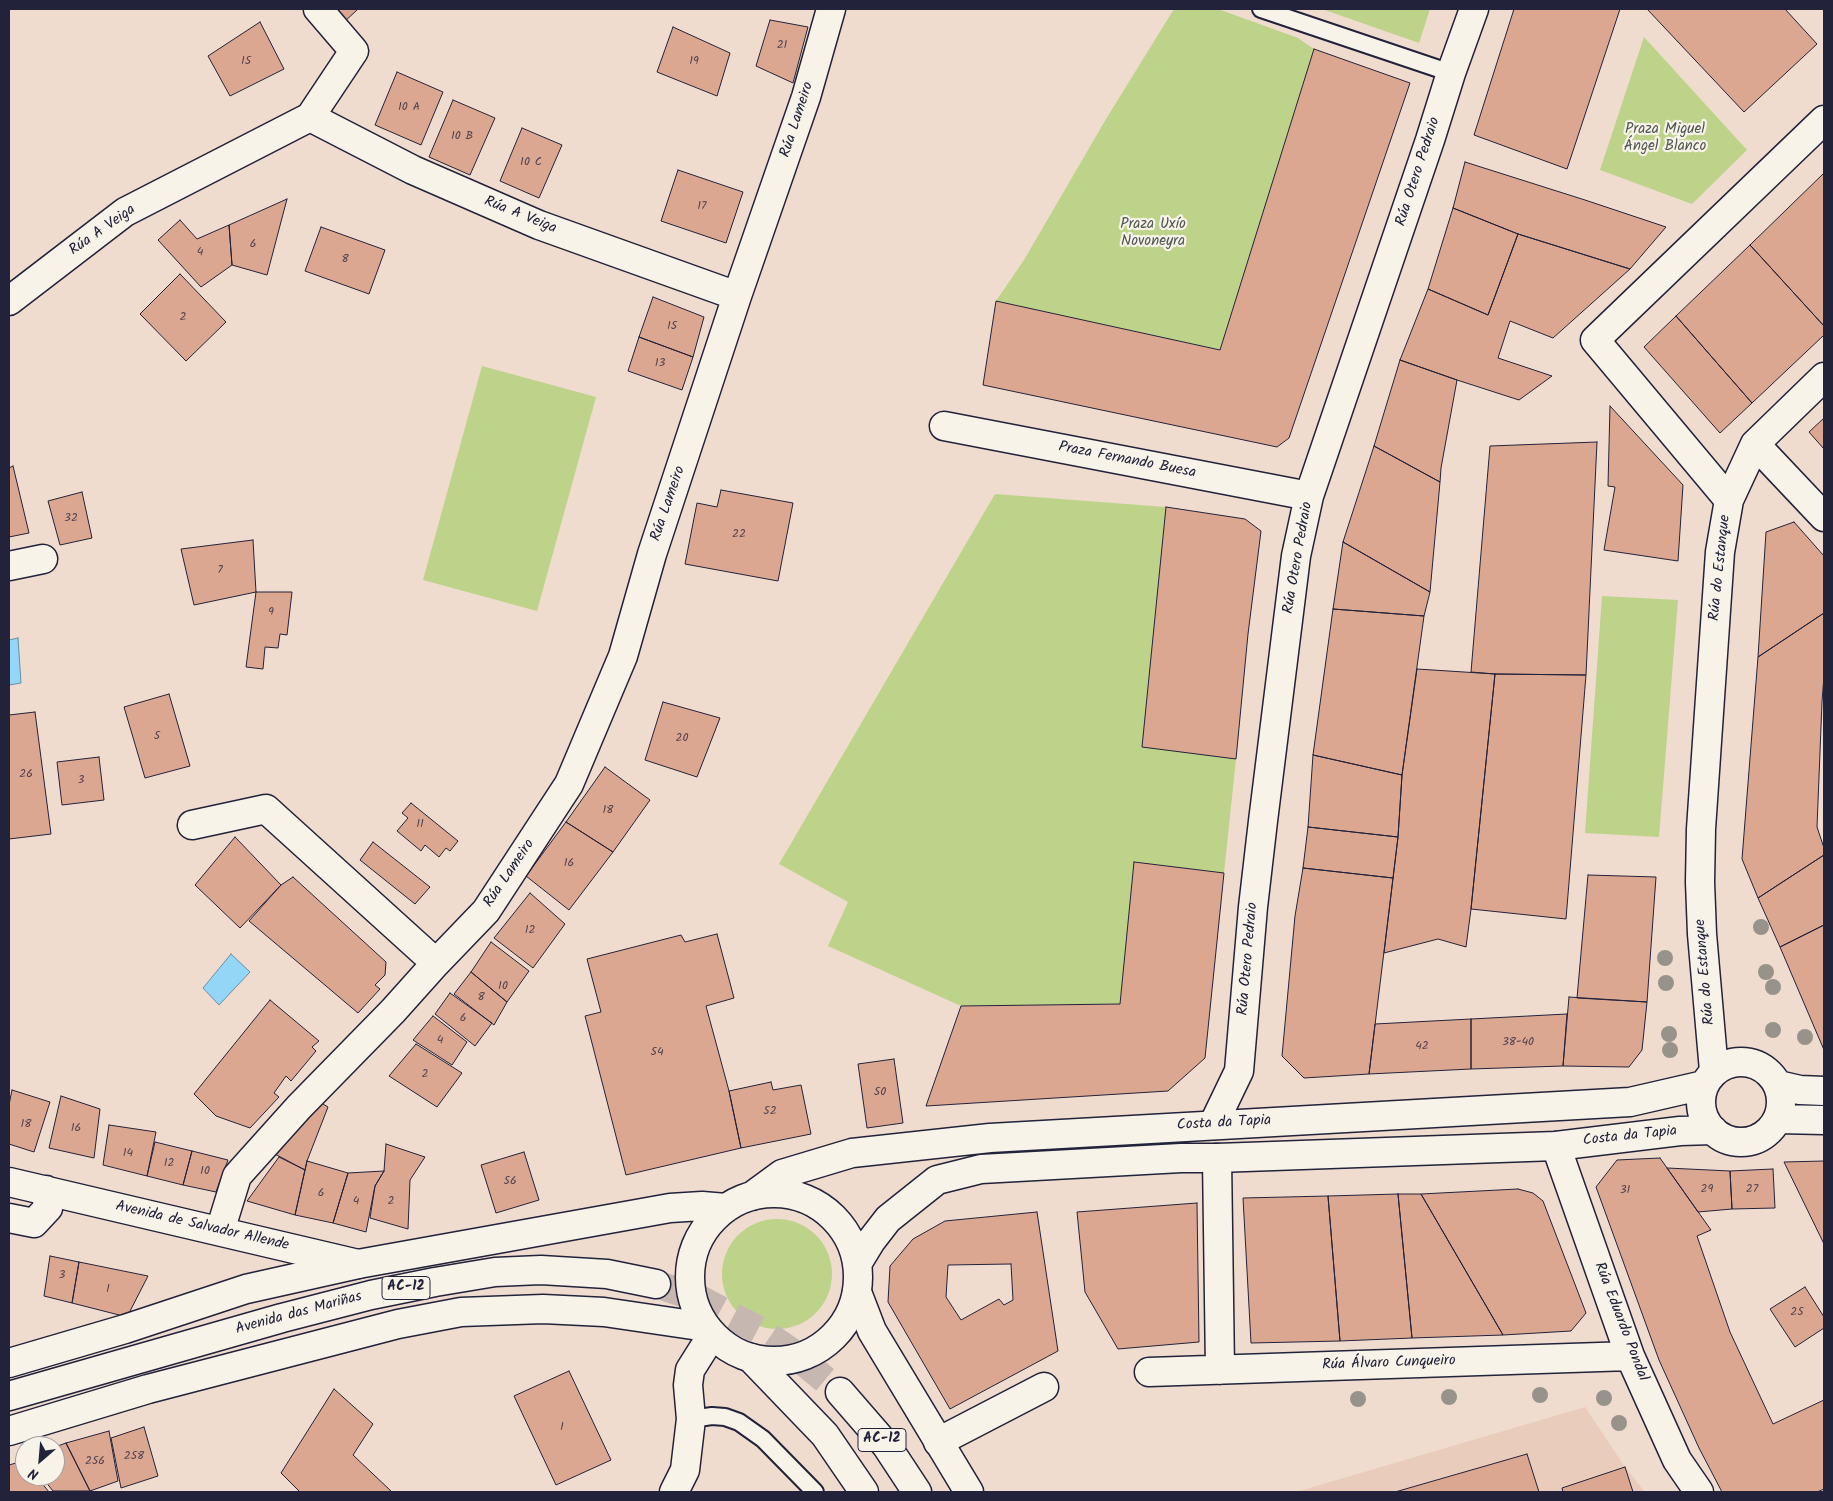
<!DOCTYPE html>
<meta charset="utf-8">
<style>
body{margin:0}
#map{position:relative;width:1833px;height:1501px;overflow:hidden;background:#efdcce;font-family:Kalam,sans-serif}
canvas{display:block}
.frame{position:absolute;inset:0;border:10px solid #22223b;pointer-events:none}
.north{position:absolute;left:15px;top:1436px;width:50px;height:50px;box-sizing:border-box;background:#f7f3e8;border:1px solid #a29fa3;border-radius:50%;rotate:207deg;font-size:14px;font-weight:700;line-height:20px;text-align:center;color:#22223b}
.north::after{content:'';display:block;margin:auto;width:18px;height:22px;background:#22223b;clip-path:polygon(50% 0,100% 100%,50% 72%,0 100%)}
</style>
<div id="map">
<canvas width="1833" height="1501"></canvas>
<div class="frame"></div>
<div class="north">N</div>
</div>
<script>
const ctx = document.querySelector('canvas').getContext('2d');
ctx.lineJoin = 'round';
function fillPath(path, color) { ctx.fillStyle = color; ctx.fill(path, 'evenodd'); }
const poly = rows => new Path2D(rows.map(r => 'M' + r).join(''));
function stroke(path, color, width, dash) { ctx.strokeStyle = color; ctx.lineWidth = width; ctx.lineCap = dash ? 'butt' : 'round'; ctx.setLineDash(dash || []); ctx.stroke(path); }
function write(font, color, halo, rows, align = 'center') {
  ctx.font = font + ' Kalam,sans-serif'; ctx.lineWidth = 4.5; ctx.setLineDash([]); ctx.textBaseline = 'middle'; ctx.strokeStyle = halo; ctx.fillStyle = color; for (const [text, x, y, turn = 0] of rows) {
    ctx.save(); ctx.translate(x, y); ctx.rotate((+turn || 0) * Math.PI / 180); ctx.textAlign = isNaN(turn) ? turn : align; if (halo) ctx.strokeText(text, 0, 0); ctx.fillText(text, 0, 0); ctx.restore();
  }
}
fillPath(poly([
 [1585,1407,1625,1467,1645,1492,1296,1492]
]), '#e9ccbb');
fillPath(poly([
 [1174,9,1218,9,1298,38,1314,49,1220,350,996,301,1024,260,1106,119],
 [1322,9,1430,9,1419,43],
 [1644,37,1747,150,1692,204,1600,170],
 [482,366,596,397,537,611,423,580],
 [995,494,1166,507,1142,746,1236,759,1224,873,1134,862,1120,1004,961,1006,828,946,848,902,779,864],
 [1602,596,1678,600,1659,837,1585,833],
 '722 1274a55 55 0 1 1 110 0a55 55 0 1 1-110 0Z'
]), '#bdd389');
const water = poly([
 [18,638,21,683,9,685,9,640,18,638],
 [231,954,250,972,219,1005,203,988,231,954]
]);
fillPath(water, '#94d6f6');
stroke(water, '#668eab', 1);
const building = poly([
 [329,9,358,9,343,23,329,9],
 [1514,9,1620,9,1567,169,1474,135,1514,9],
 [1647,9,1785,9,1817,44,1744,112,1647,9],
 [770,20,808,27,793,83,756,66,770,20],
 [260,22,284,69,230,96,208,56,260,22],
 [673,27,730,53,717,96,657,72,673,27],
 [1314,49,1410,83,1289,438,1277,447,983,385,996,301,1220,350,1314,49],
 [397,72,443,92,421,145,375,125,397,72],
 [453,100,495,118,470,175,429,157,453,100],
 [522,128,562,145,539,198,500,181,522,128],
 [1465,162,1585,200,1666,227,1630,269,1518,234,1453,208,1465,162],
 [678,170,743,192,726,243,661,221,678,170],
 [1824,173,1824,326,1750,245,1824,173],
 [287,199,267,275,232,265,229,225,287,199],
 [1453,208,1518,234,1488,315,1428,289,1453,208],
 [180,220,197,239,229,225,232,265,201,287,158,240,180,220],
 [321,227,385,250,369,294,305,271,321,227],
 [1518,234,1630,269,1553,338,1510,321,1498,358,1552,376,1519,400,1457,380,1400,360,1428,289,1488,315,1518,234],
 [1750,245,1824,326,1824,335,1752,403,1676,316,1750,245],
 [180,274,226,322,186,361,140,314,180,274],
 [653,297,704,317,693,357,639,337,653,297],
 [1676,316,1752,403,1720,433,1644,347,1676,316],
 [639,337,693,357,682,390,628,371,639,337],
 [1400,360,1457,380,1441,468,1440,482,1374,446,1400,360],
 [1610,406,1683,485,1678,561,1604,550,1615,487,1608,486,1610,406],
 [1824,418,1824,449,1809,432,1824,418],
 [1597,442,1586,675,1495,674,1471,672,1490,446,1597,442],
 [1374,446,1440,482,1430,592,1343,542,1374,446],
 [13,466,29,533,9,537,9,468,13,466],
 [721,490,793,503,778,581,685,564,697,503,717,507,721,490],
 [82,492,92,538,60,545,48,501,82,492],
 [1166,507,1245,519,1261,531,1248,634,1236,759,1142,747,1166,507],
 [1794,522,1824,556,1824,613,1758,657,1766,532,1794,522],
 [253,540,256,592,194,605,181,549,253,540],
 [1343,542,1430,592,1424,616,1333,609,1343,542],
 [256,592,292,592,287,635,280,634,278,648,265,647,263,669,246,667,256,592],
 [1333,609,1424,616,1402,775,1313,755,1333,609],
 [1824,613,1824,676,1822,702,1817,827,1824,848,1824,855,1758,898,1742,859,1758,657,1824,613],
 [1417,669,1495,674,1471,909,1466,947,1438,939,1384,953,1398,837,1402,775,1417,669],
 [1495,674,1586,675,1566,919,1471,909,1495,674],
 [169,694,190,766,145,778,124,707,169,694],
 [663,702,720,718,697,777,645,760,663,702],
 [35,712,51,834,9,839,9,715,35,712],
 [1313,755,1402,775,1398,837,1308,827,1313,755],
 [99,757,104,800,62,805,57,762,99,757],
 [605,767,650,800,613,852,566,822,605,767],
 [411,803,458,841,450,851,446,848,439,857,425,845,421,851,397,831,408,818,402,813,411,803],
 [566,822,613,852,569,910,526,876,566,822],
 [1308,827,1398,837,1393,878,1303,868,1308,827],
 [235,837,281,885,240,928,195,885,235,837],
 [373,842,430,887,415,904,360,860,373,842],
 [1824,855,1824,925,1780,947,1758,898,1824,855],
 [1134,862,1224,873,1205,1058,1168,1091,926,1106,961,1006,1120,1004,1134,862],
 [1303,868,1393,878,1369,1074,1304,1078,1282,1056,1295,916,1303,868],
 [1588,875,1656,877,1647,1002,1577,998,1588,875],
 [293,877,386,962,385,975,375,985,380,989,358,1013,249,921,281,885,293,877],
 [530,893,565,924,533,968,494,938,530,893],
 [1824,925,1824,1050,1780,947,1824,925],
 [717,934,734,998,706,1006,729,1091,741,1148,626,1175,585,1016,601,1012,587,959,681,935,685,942,717,934],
 [491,942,529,971,507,1002,471,972,491,942],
 [471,972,507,1002,494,1025,454,994,471,972],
 [450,993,492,1023,475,1046,435,1014,450,993],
 [1569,997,1647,1002,1642,1050,1629,1067,1563,1066,1569,997],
 [270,1000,319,1041,312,1047,316,1051,291,1081,286,1076,274,1093,279,1097,250,1128,216,1116,194,1094,270,1000],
 [1567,1014,1563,1066,1471,1069,1471,1019,1567,1014],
 [433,1016,467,1042,452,1065,413,1040,433,1016],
 [1471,1019,1471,1069,1369,1074,1375,1024,1471,1019],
 [416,1044,462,1073,437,1107,389,1076,416,1044],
 [894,1059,903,1123,867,1128,858,1064,894,1059],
 [771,1082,773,1090,801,1085,811,1134,741,1148,729,1091,771,1082],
 [12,1090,50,1102,34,1152,9,1144,9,1105,12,1090],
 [61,1096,100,1109,94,1158,49,1148,61,1096],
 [316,1100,328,1107,307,1161,305,1170,273,1153,316,1100],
 [109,1125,156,1132,147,1176,103,1165,109,1125],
 [155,1142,192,1151,183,1185,147,1176,155,1142],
 [386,1144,425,1157,410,1180,408,1229,370,1218,375,1186,384,1171,386,1144],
 [192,1151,228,1160,216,1192,183,1185,192,1151],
 [524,1152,539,1200,496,1213,481,1165,524,1152],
 [279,1157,305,1170,295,1215,247,1201,279,1157],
 [1660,1158,1711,1230,1697,1236,1730,1332,1773,1424,1824,1400,1824,1489,1817,1492,1722,1492,1699,1448,1659,1360,1596,1187,1617,1160,1660,1158],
 [307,1161,348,1173,333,1223,295,1215,307,1161],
 [1824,1161,1824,1244,1784,1162,1824,1161],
 [1667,1168,1730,1171,1732,1209,1698,1212,1667,1168],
 [1773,1169,1775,1208,1732,1209,1730,1171,1773,1169],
 [384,1171,375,1186,366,1232,333,1223,348,1173,384,1171],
 [1518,1189,1533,1193,1543,1201,1586,1313,1571,1331,1503,1335,1421,1194,1518,1189],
 [1398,1194,1421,1194,1503,1335,1412,1338,1398,1194],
 [1398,1194,1412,1338,1340,1341,1328,1196,1398,1194],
 [1328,1196,1340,1341,1251,1343,1243,1198,1328,1196],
 [1197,1203,1199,1342,1118,1349,1085,1292,1077,1212,1197,1203],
 [1037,1212,1058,1351,950,1409,888,1302,890,1266,913,1239,945,1221,1037,1212],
 [1011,1264,1013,1300,1004,1305,999,1299,961,1320,946,1297,948,1265,1011,1264],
 [50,1256,79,1262,72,1303,44,1296,50,1256],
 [79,1262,148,1276,127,1317,72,1303,79,1262],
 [1805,1287,1824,1317,1824,1328,1795,1347,1770,1309,1805,1287],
 [569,1371,611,1460,556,1485,514,1396,569,1371],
 [334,1389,373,1424,353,1455,392,1492,300,1492,281,1473,334,1389],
 [144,1427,158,1476,121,1488,111,1438,144,1427],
 [109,1431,118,1481,90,1491,66,1443,109,1431],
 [66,1443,90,1491,53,1491,41,1476,55,1476,55,1447,66,1443],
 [1527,1454,1539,1492,1395,1492,1527,1454],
 [23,1461,25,1463,25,1476,36,1476,49,1492,9,1492,9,1465,23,1461],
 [1625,1467,1633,1492,1563,1492,1562,1488,1625,1467]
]);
fillPath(building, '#dca790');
stroke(building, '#22223b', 1);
stroke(poly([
 [656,1284,700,1299,764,1333,789,1350,840,1392]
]), '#c6b7b1', 28, [28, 14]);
const service = poly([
 [1261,9,1451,73],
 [691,1419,712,1416,725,1417,739,1422,763,1439,815,1492]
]);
const minor = poly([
 [310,117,354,51,318,9],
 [9,301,125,212,310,117,413,170,539,225,737,296],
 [944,426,1309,496],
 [1755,444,1824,517],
 [1729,500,1595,340,1824,120],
 [9,566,43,559],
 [192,825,266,809,436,963],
 [1714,1071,1702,934,1700,882,1701,829,1720,552,1729,500,1755,444,1824,377],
 [1213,1125,1239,1071,1253,907,1263,821,1296,556,1309,496,1430,140,1451,73,1474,9],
 [1556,1146,1630,1356,1677,1460,1699,1492],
 [1217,1158,1220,1370],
 [220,1231,237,1176,299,1107,393,1011,436,963,486,911,569,784,623,656,652,554,737,296,806,97,831,9],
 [1149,1372,1630,1356],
 [938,1442,1044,1387],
 [674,1492,685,1470,691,1419,688,1385,690,1370,712,1335]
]);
const tertiary = poly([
 [9,1182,358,1264],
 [9,1218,34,1223,48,1208,46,1190]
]);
const secondary = poly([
 '1701 1102a40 40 0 1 1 80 0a40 40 0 1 1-80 0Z',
 [1778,1085,1800,1090,1824,1091],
 [1778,1119,1824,1120],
 '690 1277a84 84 0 1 1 168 0a84 84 0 1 1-168 0Z',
 [752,1196,782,1174,852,1153,990,1138,1630,1102,1704,1085],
 [857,1264,871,1241,888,1219,937,1180,981,1169,1181,1158,1217,1158,1556,1146,1680,1131,1713,1130],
 [9,1363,125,1329,246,1289,358,1264,670,1208,702,1206,726,1208],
 [9,1431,148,1389,398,1324,461,1312,543,1309,604,1312,706,1327]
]);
const trunk = poly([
 [857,1292,872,1331,969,1492],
 [751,1358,825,1435,864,1492],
 [840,1392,886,1445,917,1492],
 [9,1396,282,1318,371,1295,435,1282,495,1272,541,1270,607,1274,656,1284]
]);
stroke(service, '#22223b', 20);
stroke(minor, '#22223b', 31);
stroke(tertiary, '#22223b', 31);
stroke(secondary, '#22223b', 31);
stroke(trunk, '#22223b', 31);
stroke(service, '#f7f3e8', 16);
stroke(minor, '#f7f3e8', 28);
stroke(tertiary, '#f7f3e8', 28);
stroke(secondary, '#f7f3e8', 28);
stroke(trunk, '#f7f3e8', 28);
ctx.fillStyle = '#98938a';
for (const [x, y] of [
 [1761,927],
 [1665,958],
 [1766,972],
 [1666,983],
 [1773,987],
 [1773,1030],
 [1669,1034],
 [1805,1037],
 [1670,1050],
 [1540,1395],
 [1449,1397],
 [1604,1398],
 [1358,1399],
 [1619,1423]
]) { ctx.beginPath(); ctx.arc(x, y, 8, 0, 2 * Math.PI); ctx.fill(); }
write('12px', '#504350', null, [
 ["21",782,46],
 ["15",246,62],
 ["19",694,62],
 ["10 A",409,108],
 ["10 B",462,137],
 ["10 C",531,163],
 ["17",702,207],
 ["6",253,245],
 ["4",200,253],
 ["8",345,260],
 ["2",183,318],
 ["15",672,327],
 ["13",660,364],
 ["32",71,519],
 ["22",739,535],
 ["7",220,571],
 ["9",271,613],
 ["5",157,737],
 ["20",682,739],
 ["26",26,775],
 ["3",81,781],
 ["18",608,811],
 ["11",420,825],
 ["16",569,864],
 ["12",530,931],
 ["10",503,987],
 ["8",481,998],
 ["6",463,1019],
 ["4",440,1041],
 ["38-40",1518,1043],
 ["42",1422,1047],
 ["54",657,1053],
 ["2",425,1075],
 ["50",880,1093],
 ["52",770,1112],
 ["18",26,1125],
 ["16",76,1129],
 ["14",128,1154],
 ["12",169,1164],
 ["10",205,1172],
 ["56",510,1182],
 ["29",1707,1190],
 ["27",1752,1190],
 ["31",1625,1191],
 ["6",321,1194],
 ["4",356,1202],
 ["2",391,1202],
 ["3",62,1276],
 ["1",108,1290],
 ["25",1797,1313],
 ["1",562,1428],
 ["258",134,1457],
 ["256",95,1462]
]);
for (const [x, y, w] of [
 [406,1288,48],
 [882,1440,48]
]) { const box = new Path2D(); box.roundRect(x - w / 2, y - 11.5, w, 23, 4); ctx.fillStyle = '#f7f3e8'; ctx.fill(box); stroke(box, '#22223b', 1); }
write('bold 14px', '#22223b', null, [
 ["AC-12",406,1288],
 ["AC-12",882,1440]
]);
write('15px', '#22223b', '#f7f3e8', [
 ["Rúa Lameiro",798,120,-72],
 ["Rúa Otero Pedraio",1419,172,-72],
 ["Rúa A Veiga",520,216,22],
 ["Rúa A Veiga",103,231,-35],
 ["Praza Fernando Buesa",1127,461,11],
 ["Rúa Lameiro",669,504,-71],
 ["Rúa Otero Pedraio",1299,558,-80],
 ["Rúa do Estanque",1721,568,-84],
 ["Rúa Lameiro",510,874,-56],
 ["Rúa Otero Pedraio",1249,959,-85],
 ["Rúa do Estanque",1706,972,-95],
 ["Costa da Tapia",1224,1124,-3],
 ["Costa da Tapia",1630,1137,-6],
 ["Avenida de Salvador Allende",202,1227,13],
 ["Avenida das Mariñas",299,1314,-15],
 ["Rúa Eduardo Pondal",1620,1322,69],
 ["Rúa Álvaro Cunqueiro",1389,1364,-2]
]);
write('15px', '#505752', '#f7f3e8', [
 ["Praza Miguel",1665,130],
 ["Ángel Blanco",1665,147],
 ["Praza Uxío",1153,225],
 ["Novoneyra",1153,242]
]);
</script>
